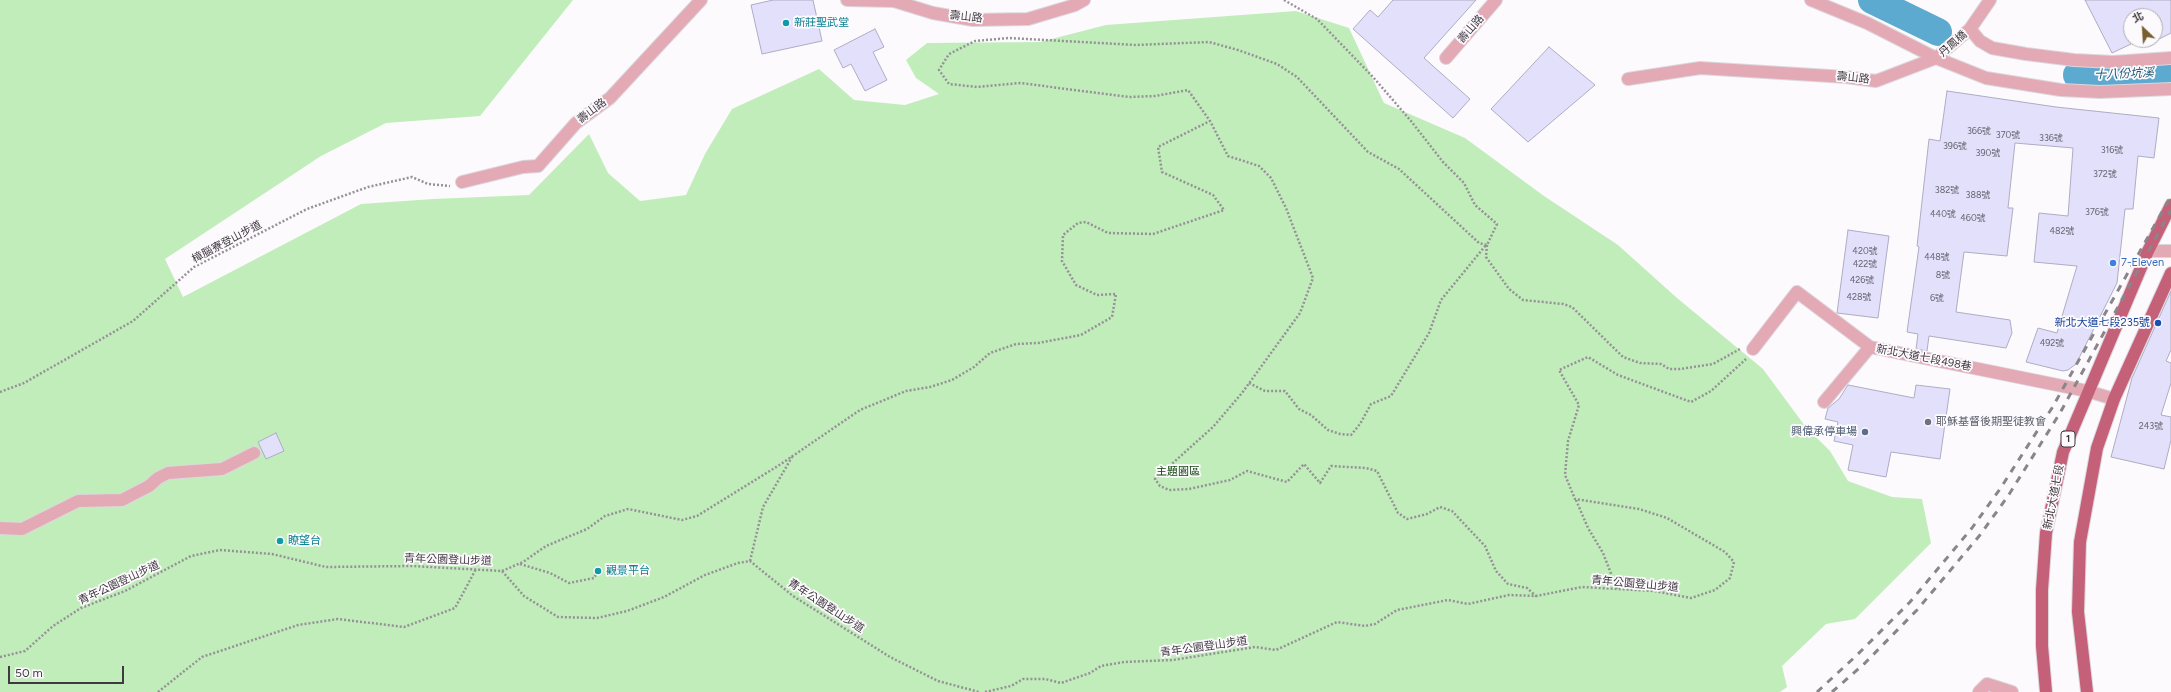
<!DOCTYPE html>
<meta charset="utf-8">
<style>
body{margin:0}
#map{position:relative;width:2171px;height:692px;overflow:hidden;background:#fdfafe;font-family:Figtree,"Noto Sans TC",sans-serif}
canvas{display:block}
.north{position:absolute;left:2123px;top:8px;width:40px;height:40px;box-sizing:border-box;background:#fdfafe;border:1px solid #b1adb2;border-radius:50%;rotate:335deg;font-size:11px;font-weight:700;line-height:16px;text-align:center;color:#403941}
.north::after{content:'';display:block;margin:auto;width:14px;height:18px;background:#775f2f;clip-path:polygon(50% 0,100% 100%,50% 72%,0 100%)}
.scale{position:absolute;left:8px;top:666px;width:116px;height:18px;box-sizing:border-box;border:2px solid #403941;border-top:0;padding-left:5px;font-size:12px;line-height:14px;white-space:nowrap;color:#403941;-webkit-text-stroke:3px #fdfafe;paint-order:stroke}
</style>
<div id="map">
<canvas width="2171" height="692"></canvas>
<div class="north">北</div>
<div class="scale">50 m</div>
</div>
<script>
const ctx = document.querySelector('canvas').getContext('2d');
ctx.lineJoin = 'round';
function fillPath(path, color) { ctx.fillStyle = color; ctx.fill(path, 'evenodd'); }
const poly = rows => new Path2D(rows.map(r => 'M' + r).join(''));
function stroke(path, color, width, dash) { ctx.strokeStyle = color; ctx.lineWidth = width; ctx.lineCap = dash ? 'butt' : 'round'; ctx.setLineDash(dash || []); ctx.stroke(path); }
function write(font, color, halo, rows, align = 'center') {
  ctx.font = font + ' Figtree,"Noto Sans TC",sans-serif'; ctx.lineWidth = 3.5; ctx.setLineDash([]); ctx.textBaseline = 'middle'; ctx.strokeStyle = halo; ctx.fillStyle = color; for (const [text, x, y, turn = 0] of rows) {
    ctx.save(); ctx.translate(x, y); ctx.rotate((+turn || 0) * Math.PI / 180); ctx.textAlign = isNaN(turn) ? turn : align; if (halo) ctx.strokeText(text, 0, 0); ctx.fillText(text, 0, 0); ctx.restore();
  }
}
fillPath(poly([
 [0,0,573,0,480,116,386,123,321,156,165,259,183,297,361,204,433,199,529,195,589,134,608,173,640,201,686,195,705,154,732,109,819,69,854,100,905,105,939,94,916,78,906,60,927,43,1040,42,1106,25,1296,11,1349,28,1384,103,1465,138,1544,196,1618,245,1677,298,1763,369,1805,426,1830,451,1848,481,1892,497,1922,499,1931,543,1855,619,1826,624,1782,666,1787,687,1780,692,0,692]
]), '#c1edbb');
stroke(poly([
 [1872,0,1938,32],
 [2077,75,2138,75,2171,72]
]), '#5caacf', 28);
const building = poly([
 [773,0,813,0,822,41,762,54,751,5,773,0],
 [1393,0,1476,0,1424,58,1470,99,1453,118,1353,29,1370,10,1378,17,1393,0],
 [2085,0,2171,0,2171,33,2155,41,2155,16,2131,16,2131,44,2112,53,2085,0],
 [875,29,884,47,873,52,887,80,865,91,851,64,843,68,834,50,875,29],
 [1549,47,1595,85,1528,142,1491,109,1549,47],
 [1947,91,2056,107,2159,118,2154,158,2138,156,2133,209,2125,209,2117,283,2076,364,2068,370,2063,371,2026,362,2038,328,2057,333,2077,266,2034,262,2039,213,2068,216,2073,148,2015,143,2008,208,2013,208,2007,256,1964,252,1956,312,2010,320,2012,333,2006,348,1929,336,1927,351,1916,349,1918,334,1907,332,1919,247,1917,246,1929,139,1940,141,1947,91],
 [1848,230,1889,236,1878,318,1837,313,1848,230],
 [2171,291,2171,350,2166,361,2171,363,2171,383,2161,415,2171,417,2171,440,2164,469,2111,457,2132,378,2171,291],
 [1848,385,1914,398,1916,385,1950,389,1940,459,1891,452,1886,477,1848,470,1853,445,1834,441,1838,422,1825,419,1828,408,1839,399,1848,385],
 [276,433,284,451,266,459,258,442,276,433]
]);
fillPath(building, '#e2e0fb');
stroke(building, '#adacc3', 1);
const minor = poly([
 [847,0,894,1,933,13,973,20,1028,19,1075,5,1084,0],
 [1811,0,1867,23,1936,58,1986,78,2061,90,2100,92,2171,89],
 [1970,29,1980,41,1992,48,2026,54,2074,60,2113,62,2171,58],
 [1446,58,1496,0],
 [1628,79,1700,68,1846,77,1876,81,1936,58,1970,29,1990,0],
 [462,182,523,167,538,166,576,123,610,98,701,0],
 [2148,251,2171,251],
 [1753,349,1797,292,1870,347,2087,391,2114,399],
 [1824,402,1870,347],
 [0,528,22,529,78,501,122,500,149,486,158,478,168,473,222,469,254,453],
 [1979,692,1987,684,2012,692]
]);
const major = poly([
 [2046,692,2042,646,2042,590,2046,533,2063,452,2148,251,2171,205],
 [2087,692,2078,612,2080,542,2097,448,2114,399,2171,273]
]);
stroke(minor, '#dbd7dc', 14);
stroke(major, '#dbd7dc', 14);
stroke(poly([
 [1284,0,1317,19,1373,77,1411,121,1443,162,1464,183,1475,205,1497,224,1487,245,1479,243,1399,169,1368,152,1297,77,1277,64,1238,50,1209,42,1136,45,1009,38,975,41,949,54,939,70,949,84,977,87,1020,83,1129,97,1155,96,1188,90,1210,121,1228,156,1259,166,1271,178,1286,208,1313,278,1300,313,1242,393,1213,427,1155,479,1160,486,1169,490,1189,489,1230,480,1247,471,1287,482,1304,464,1320,483,1331,466,1366,468,1377,471,1398,513,1407,519,1427,514,1440,507,1452,511,1485,546,1496,571,1508,584,1527,588,1536,596],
 [1487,245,1486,257,1509,289,1523,300,1563,304,1572,307,1623,357,1640,363,1661,364,1669,369,1680,369,1713,364,1740,349],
 [1249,383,1265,391,1285,391,1299,409,1311,415,1328,430,1340,434,1351,435,1360,424,1371,404,1391,396,1429,333,1441,300,1486,245],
 [0,392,24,383,133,321,194,267,307,209,368,187,412,177,428,184,450,186],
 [1576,500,1588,528,1603,553,1617,589],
 [750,561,763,507,792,457],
 [520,564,550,573,569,583,594,578,598,571],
 [502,571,523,562,546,546,587,529,605,516,628,509,682,520,697,516,781,464,860,410,906,391,930,387,952,380,974,367,990,353,1016,344,1038,343,1081,335,1112,317,1116,294,1097,295,1076,285,1062,261,1063,235,1078,223,1086,222,1108,233,1153,234,1224,210,1213,195,1162,172,1158,147,1210,121],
 [0,657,25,651,53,626,81,608,125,591,191,556,220,550,272,554,326,567,412,566,502,571,524,596,558,617,597,618,627,611,664,597,705,575,738,563,750,561,793,596,890,657,938,681,979,692],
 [158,692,202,657,298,625,338,619,404,627,455,608,476,569],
 [985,692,1011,686,1023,679,1045,679,1061,683,1090,673,1101,666,1124,662,1173,660,1255,647,1276,650,1337,622,1365,626,1375,624,1397,610,1448,600,1468,604,1509,595,1536,596,1582,587,1654,591,1691,598,1715,590,1730,578,1734,562,1725,552,1667,518,1639,509,1575,499,1565,475,1568,441,1579,405,1559,370,1588,357,1618,375,1691,402,1711,391,1746,359]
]), '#969097', 2.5, [2, 2]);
stroke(minor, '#e3a9b4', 12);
stroke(major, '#c56079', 12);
stroke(poly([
 [1817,692,1857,655,1910,602,1972,528,2000,489,2052,408,2171,196],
 [1832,692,1865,663,1917,610,1980,535,2008,496,2060,413,2171,210]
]), '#8a848b', 3, [7, 7]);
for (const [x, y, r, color] of [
 [786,23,4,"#0f9aa8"],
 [2113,263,4,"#3f7fe0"],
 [2158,323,4,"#1a4fb4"],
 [1928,422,4,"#6b7280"],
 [1865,432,4,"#5c6f8a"],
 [280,541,4,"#0f9aa8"],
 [598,571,4,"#0f9aa8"]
]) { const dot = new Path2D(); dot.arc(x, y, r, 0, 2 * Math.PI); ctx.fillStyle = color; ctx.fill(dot); stroke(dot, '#fdfafe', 1.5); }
write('9px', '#686370', null, [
 ["366號",1979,131],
 ["370號",2008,135],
 ["336號",2051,138],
 ["396號",1955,146],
 ["316號",2112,150],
 ["390號",1988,153],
 ["372號",2105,174],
 ["382號",1947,190],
 ["388號",1978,195],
 ["376號",2097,212],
 ["440號",1943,214],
 ["460號",1973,218],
 ["482號",2062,231],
 ["420號",1865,251],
 ["448號",1937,257],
 ["422號",1865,264],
 ["8號",1943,275],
 ["426號",1862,280],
 ["428號",1859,297],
 ["6號",1937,298],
 ["492號",2052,343],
 ["243號",2151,426]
]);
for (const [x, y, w] of [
 [2068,439,14]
]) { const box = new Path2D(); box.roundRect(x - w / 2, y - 8, w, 16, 3); ctx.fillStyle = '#fdfafe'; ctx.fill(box); stroke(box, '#403941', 1); }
write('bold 10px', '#403941', null, [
 ["1",2068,439]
]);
write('11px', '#403941', '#fdfafe', [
 ["壽山路",966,17,6],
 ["壽山路",1471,29,-49],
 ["丹鳳橋",1953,44,-41],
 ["壽山路",1853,78,6],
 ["壽山路",592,111,-37],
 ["樟腦寮登山步道",227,242,-28],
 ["新北大道七段498巷",1924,358,11],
 ["新北大道七段",2054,497,-79],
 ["青年公園登山步道",448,560,2],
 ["青年公園登山步道",119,583,-25],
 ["青年公園登山步道",1635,584,5],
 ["青年公園登山步道",826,606,33],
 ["青年公園登山步道",1204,647,-8]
]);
write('11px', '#0d838f', '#fdfafe', [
 ["新莊聖武堂",794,23],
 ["瞭望台",288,541],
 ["觀景平台",606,571]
], 'left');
write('11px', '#366cbe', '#fdfafe', [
 ["7-Eleven",2121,263]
], 'left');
write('11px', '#164399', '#fdfafe', [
 ["新北大道七段235號",2150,323]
], 'right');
write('11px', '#5b616d', '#fdfafe', [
 ["耶穌基督後期聖徒教會",1936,422]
], 'left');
write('11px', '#4e5e75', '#fdfafe', [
 ["興偉承停車場",1857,432]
], 'right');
write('11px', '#12450e', '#fdfafe', [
 ["主題園區",1178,472]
]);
write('italic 12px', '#1d5a74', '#fdfafe', [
 ["十八份坑溪",2124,74,-2]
]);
</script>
